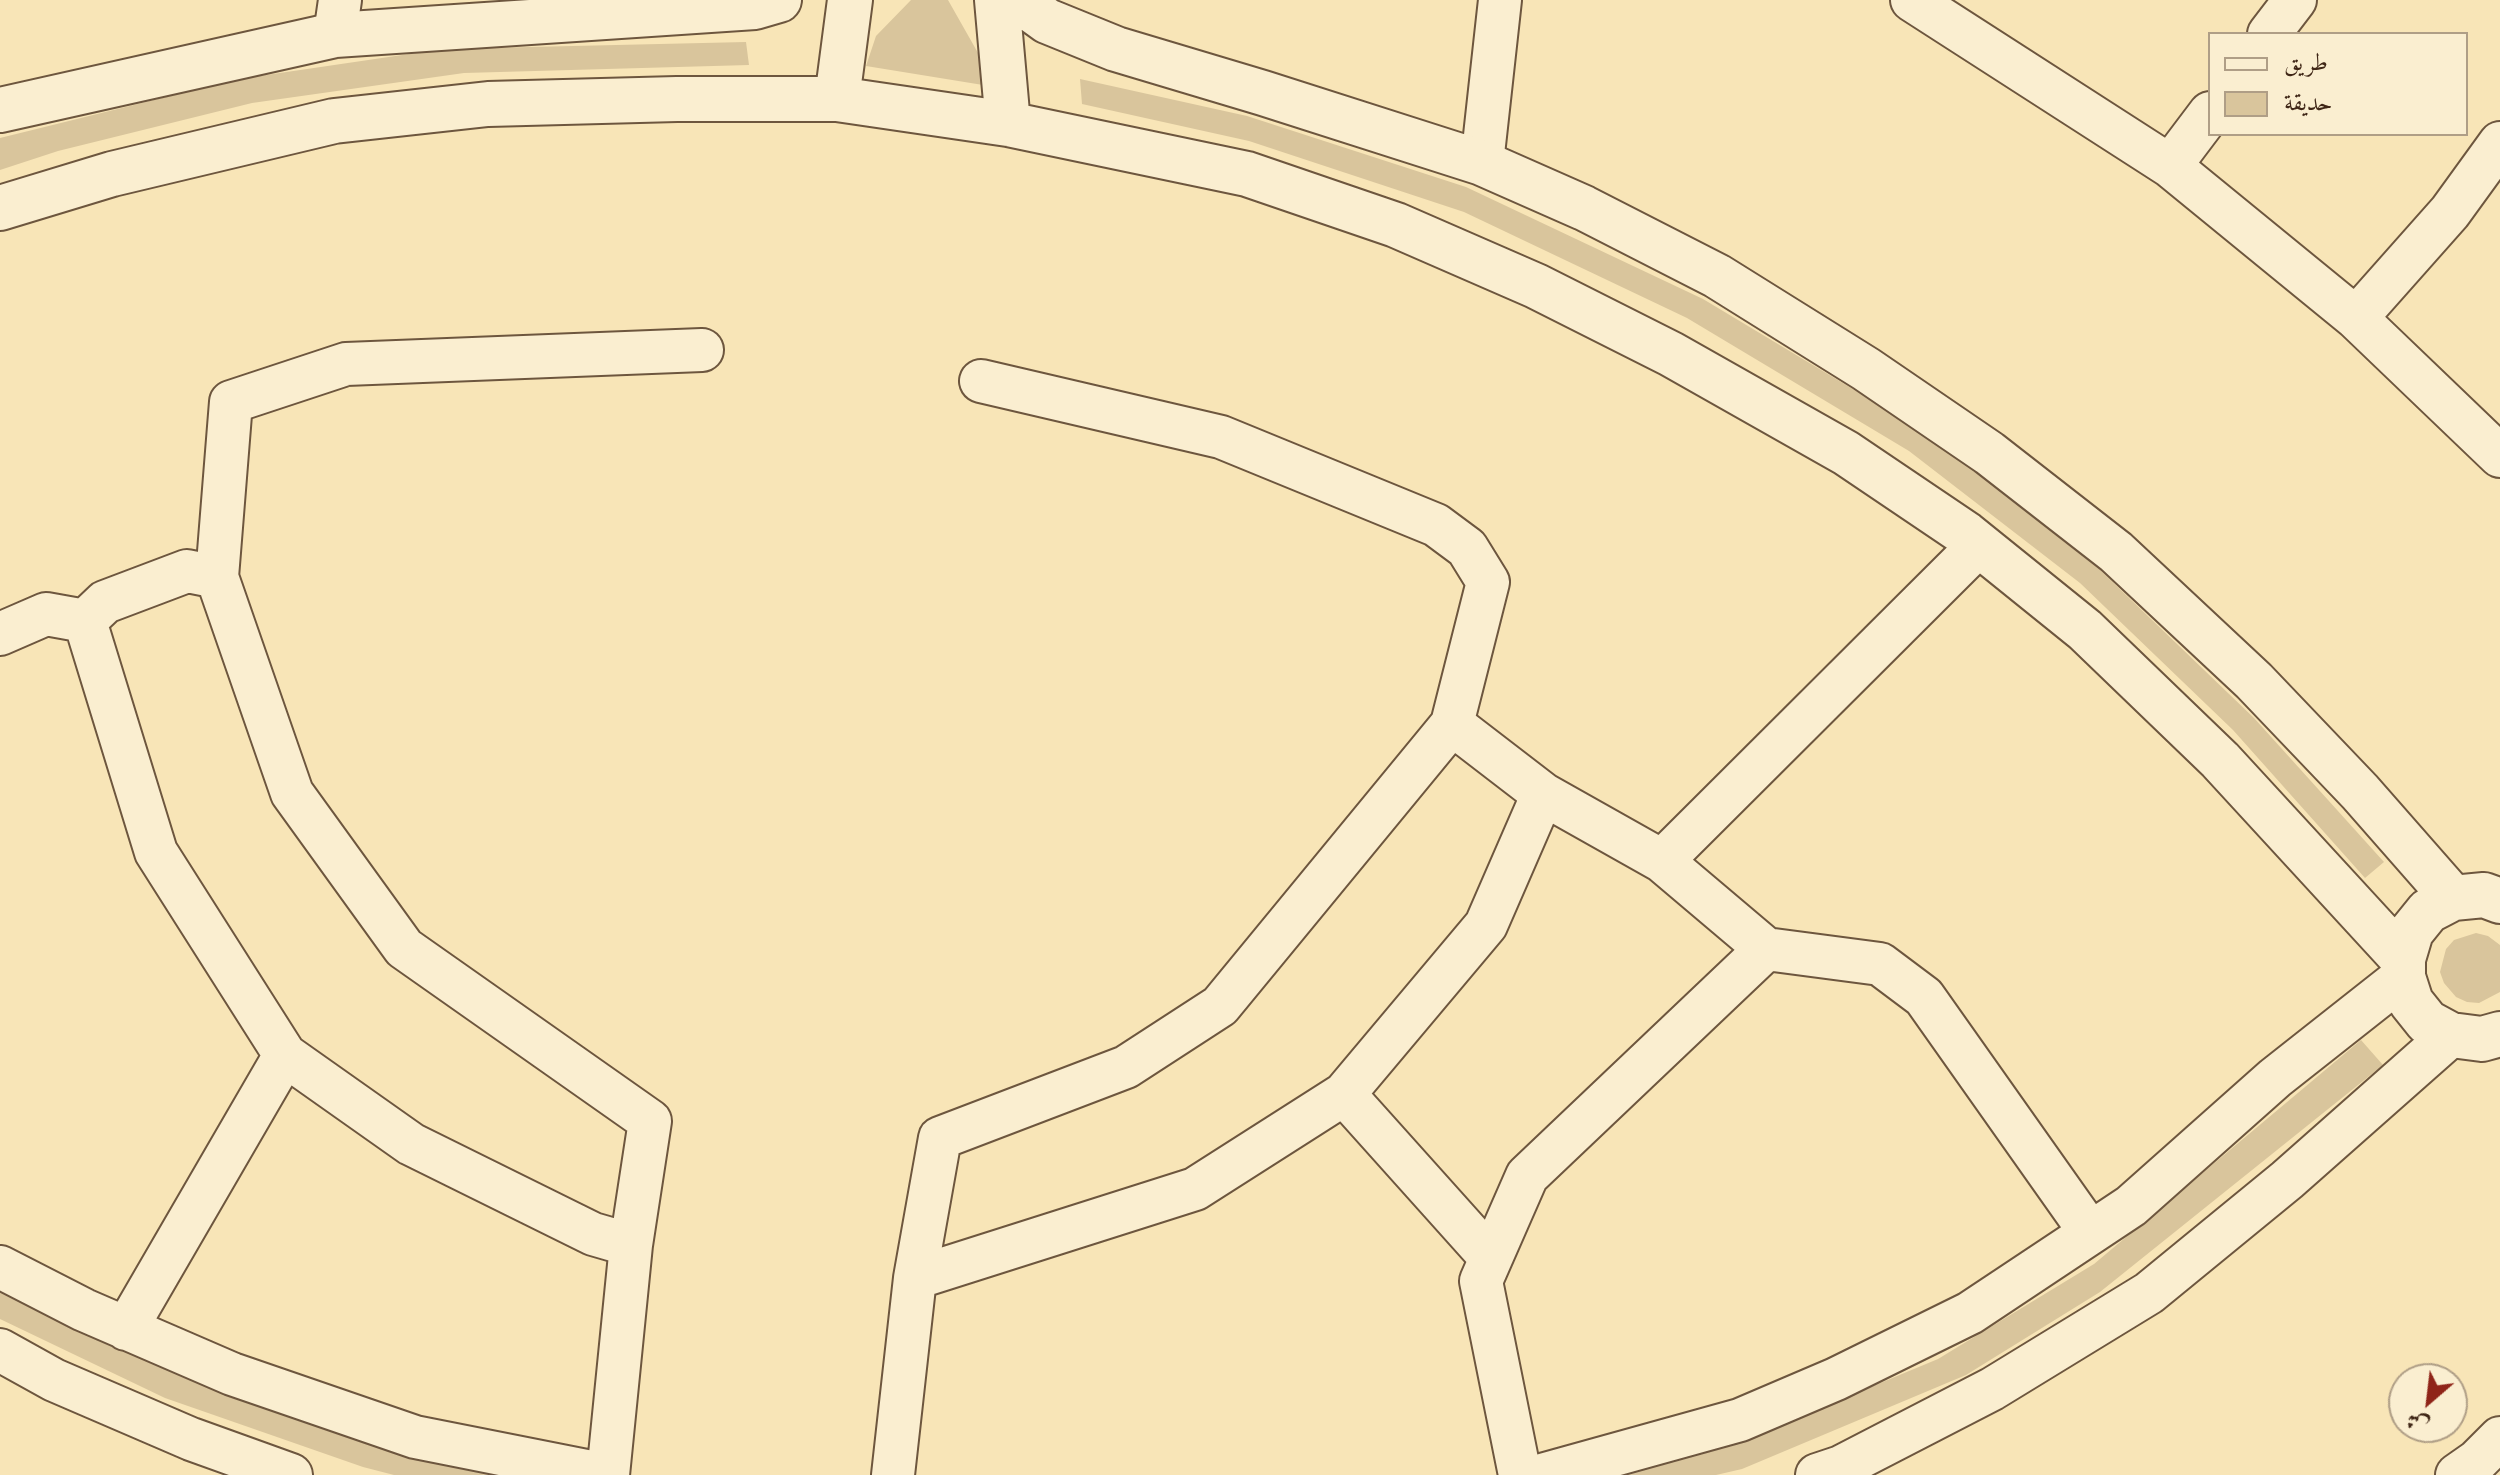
<!DOCTYPE html>
<meta charset="utf-8">
<style>
body{margin:0}
#map{position:relative;width:2500px;height:1475px;overflow:hidden;background:#f8e5b7;font-family:Alegreya,Amiri,serif}
canvas{display:block}
.legend{position:absolute;left:2208px;top:32px;width:260px;height:104px;box-sizing:border-box;background:#faeed0;border:2px solid #af9e86;margin:0;padding:10px 14px;list-style:none;font-size:24px;color:#3f2616}
.legend li{display:flex;align-items:center;gap:16px;height:40px}
.legend b{width:40px;border:2px solid #af9e86}
.north{position:absolute;left:2388px;top:1363px;width:80px;height:80px;box-sizing:border-box;background:#faeed0;border:2px solid #af9e86;border-radius:50%;rotate:208deg;font-size:22px;font-weight:700;line-height:32px;text-align:center;color:#3f2616}
.north::after{content:'';display:block;margin:auto;width:28px;height:36px;background:#8f2418;clip-path:polygon(50% 0,100% 100%,50% 72%,0 100%)}
</style>
<div id="map">
<canvas width="2500" height="1475"></canvas>
<ul class="legend">
<li><b style="height:10px;background:#faeed0"></b>طريق</li>
<li><b style="height:22px;background:#d9c59c"></b>حديقة</li>
</ul>
<div class="north">ش</div>
</div>
<script>
const ctx = document.querySelector('canvas').getContext('2d');
ctx.lineJoin = 'round';
function fillPath(path, color) { ctx.fillStyle = color; ctx.fill(path, 'evenodd'); }
const poly = rows => new Path2D(rows.map(r => 'M' + r).join(''));
function stroke(path, color, width, dash) { ctx.strokeStyle = color; ctx.lineWidth = width; ctx.lineCap = dash ? 'butt' : 'round'; ctx.setLineDash(dash || []); ctx.stroke(path); }
fillPath(poly([
 [911,0,948,0,982,60,983,85,866,66,876,36],
 [746,42,749,65,464,73,252,103,58,151,0,170,0,138,239,79,443,49],
 [1080,79,1247,116,1466,187,1703,299,1926,433,2099,569,2254,718,2384,862,2365,878,2233,730,2080,583,1909,451,1687,318,1464,212,1249,141,1082,104],
 [2476,933,2488,936,2500,945,2500,992,2479,1003,2467,1002,2456,997,2444,983,2440,972,2446,949,2454,940],
 [2361,1040,2383,1065,2100,1292,1966,1375,1742,1469,1716,1475,1615,1475,1813,1411,1938,1359,2094,1264],
 [0,1292,171,1372,380,1442,507,1475,394,1475,363,1467,165,1398,0,1319]
]), '#d9c59c');
const minor = poly([
 [1912,0,2170,166,2356,318,2500,456],
 [2269,34,2295,0],
 [335,35,340,0],
 [1482,163,1500,0],
 [2170,166,2210,113],
 [2356,318,2450,212,2500,143],
 [85,621,156,852,285,1055,411,1144,593,1234,631,1245],
 [85,621,105,602,187,571,217,577],
 [0,634,46,614,85,621],
 [1452,724,1543,794,1662,861,1766,949,1880,964,1924,997,2090,1232],
 [1662,861,1979,545],
 [1344,1094,1491,1258],
 [0,1267,84,1310,232,1374,415,1437,607,1475],
 [915,1278,1195,1189,1344,1094,1486,925,1543,794],
 [126,1329,285,1055],
 [0,1350,54,1380,191,1439,291,1475],
 [608,1475,631,1245,650,1121,404,948,292,793,217,577,231,402,346,364,702,350],
 [893,1475,915,1278,940,1138,1126,1067,1220,1006,1452,724,1488,582,1467,548,1436,525,1221,437,981,381],
 [1520,1475,1481,1281,1527,1176,1766,949],
 [1542,1475,1740,1420,1836,1379,1970,1313,2131,1206,2275,1078,2403,977],
 [1817,1475,1841,1467,1992,1389,2149,1293,2287,1180,2451,1035],
 [2457,1475,2477,1461,2500,1438]
]);
const tertiary = poly([
 [997,0,1008,124],
 [1018,0,1047,21,1116,49,1263,93,1482,163,1584,208,1717,276,1866,369,1989,453,2116,552,2254,681,2360,792,2453,898],
 [837,99,850,0],
 [0,110,335,35,755,7,779,0],
 [0,208,112,174,334,121,488,104,677,99,837,99,1008,124,1247,174,1396,225,1536,286,1671,354,1846,453,1966,534,2085,630,2220,760,2403,959],
 [2500,901,2484,895,2453,898,2428,911,2411,932,2403,959,2403,977,2411,1002,2427,1022,2451,1035,2482,1039,2500,1034]
]);
stroke(minor, '#6d563e', 46);
stroke(tertiary, '#6d563e', 48);
stroke(minor, '#faeed0', 42);
stroke(tertiary, '#faeed0', 44);
</script>
